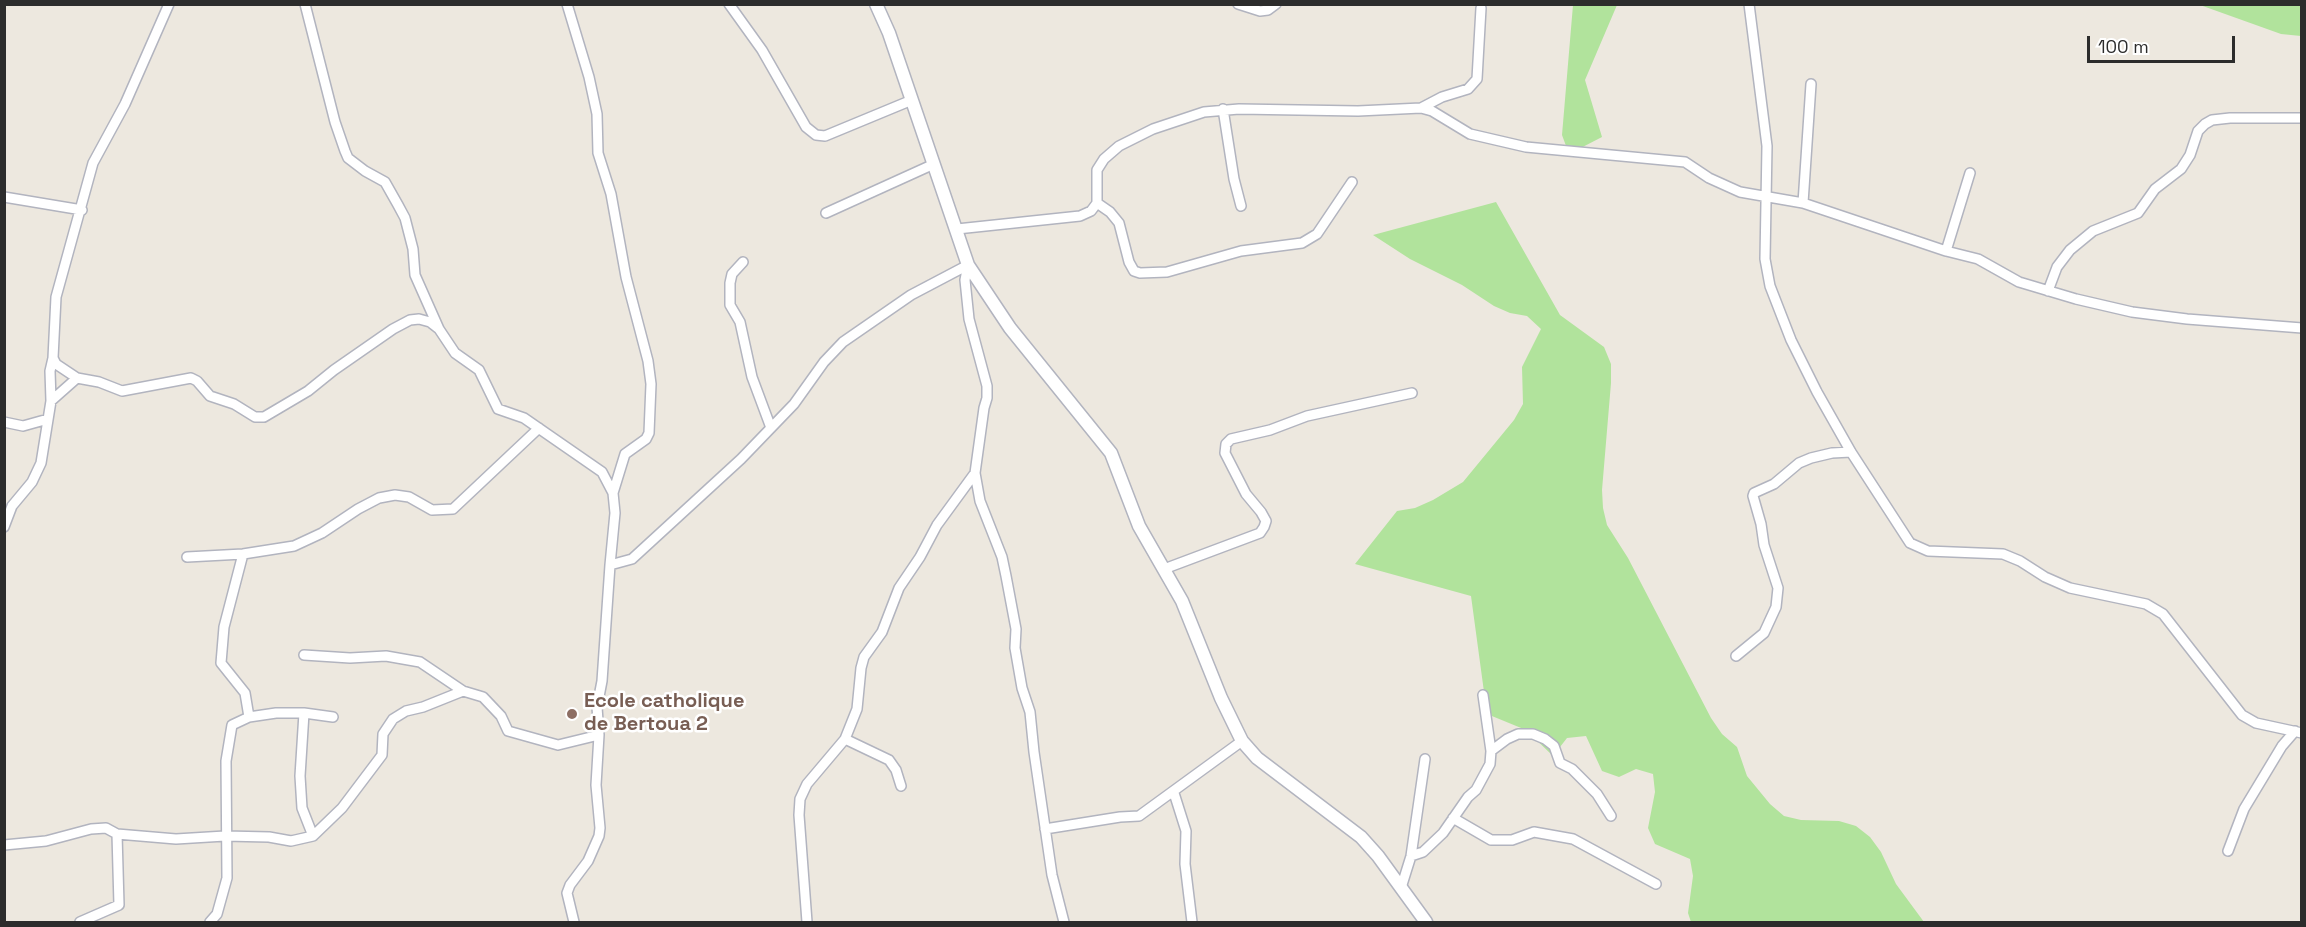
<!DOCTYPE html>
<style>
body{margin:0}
#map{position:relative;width:2306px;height:927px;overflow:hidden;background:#ede8df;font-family:"Space Grotesk",sans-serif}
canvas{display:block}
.frame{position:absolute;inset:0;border:6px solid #2c2c2c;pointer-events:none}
.scale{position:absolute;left:2087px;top:36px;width:148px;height:27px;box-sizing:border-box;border:3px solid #2c2c2c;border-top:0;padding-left:8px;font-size:18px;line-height:21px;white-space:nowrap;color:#2c2c2c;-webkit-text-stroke:4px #fff;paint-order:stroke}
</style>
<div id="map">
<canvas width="2306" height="927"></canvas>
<div class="frame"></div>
<div class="scale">100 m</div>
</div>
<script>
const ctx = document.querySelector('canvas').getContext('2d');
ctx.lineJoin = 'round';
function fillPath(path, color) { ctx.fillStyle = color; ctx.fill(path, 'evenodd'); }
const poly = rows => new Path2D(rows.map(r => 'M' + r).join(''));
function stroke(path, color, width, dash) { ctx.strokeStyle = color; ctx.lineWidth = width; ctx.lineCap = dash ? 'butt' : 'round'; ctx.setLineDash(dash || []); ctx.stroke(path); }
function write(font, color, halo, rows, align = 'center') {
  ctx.font = font + ' "Space Grotesk",sans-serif'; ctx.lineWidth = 5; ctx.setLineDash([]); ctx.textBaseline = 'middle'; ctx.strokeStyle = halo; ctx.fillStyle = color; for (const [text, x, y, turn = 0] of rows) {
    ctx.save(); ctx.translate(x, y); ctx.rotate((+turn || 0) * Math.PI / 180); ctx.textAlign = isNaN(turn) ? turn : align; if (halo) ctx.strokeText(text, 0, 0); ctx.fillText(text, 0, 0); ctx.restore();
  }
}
fillPath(poly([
 [1573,5,1617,5,1585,80,1602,137,1569,154,1562,135],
 [2200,5,2301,5,2301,36,2281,34],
 [1496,202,1560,315,1604,347,1611,364,1611,383,1602,490,1603,508,1607,525,1628,558,1711,718,1722,734,1737,747,1747,776,1770,804,1784,816,1801,820,1839,821,1856,826,1870,837,1881,852,1896,884,1924,922,1691,922,1688,913,1693,876,1690,859,1655,844,1648,828,1655,792,1653,774,1636,769,1619,777,1602,771,1586,736,1567,738,1553,756,1526,730,1487,714,1471,596,1355,564,1397,511,1415,508,1433,500,1463,482,1514,420,1523,404,1522,367,1541,329,1527,316,1510,313,1494,306,1462,285,1410,259,1373,235]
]), '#b1e39c');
const minor = poly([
 [169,4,125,104,93,163,56,297,53,358,56,364,77,378,99,382,122,391,191,378,197,381,210,396,234,404,255,417,264,417,308,391,334,370,393,329,410,320,419,319,430,322,439,329,455,353,479,370,498,409,524,418,602,472,613,493,615,513,610,565,632,559,741,459,794,404,824,362,843,342,911,295,968,265],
 [305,4,335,122,345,151,348,158,365,171,385,182,398,205,405,218,413,249,415,275,439,329],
 [567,4,589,77,597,114,598,153,611,194,626,277,648,361,651,384,649,433,646,439,625,454,613,493],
 [729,4,762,50,806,127,816,135,825,136,912,100],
 [1238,4,1260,11,1268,10,1276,4],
 [1749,4,1767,146,1765,259,1770,286,1791,340,1817,392,1851,452,1910,543,1928,551,2003,554,2020,561,2045,577,2070,588,2146,604,2163,614,2242,715,2256,723,2302,733],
 [1421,108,1442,97,1468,89,1477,79,1481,8],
 [1223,109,1234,179,1241,206],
 [4,197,82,210],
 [1097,203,1110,212,1119,223,1129,262,1134,271,1140,273,1167,272,1241,251,1302,243,1317,234,1352,182],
 [1803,203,1811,84],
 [826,213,934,164],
 [957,229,1080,216,1091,211,1097,203,1097,170,1104,159,1119,146,1153,129,1204,112,1239,109,1358,111,1421,108,1432,111,1470,134,1526,147,1685,162,1709,178,1740,192,1803,203,1946,251,1978,259,2019,282,2076,299,2132,312,2187,319,2302,328],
 [1946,251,1970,173],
 [743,262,732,274,730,283,730,305,740,322,752,377,771,428],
 [968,265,965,280,969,319,987,386,987,398,984,408,975,473,980,501,1002,557,1006,576,1016,629,1015,648,1022,688,1030,712,1034,752,1052,875,1064,922],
 [2048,291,2057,267,2070,250,2093,231,2138,213,2155,189,2181,169,2190,155,2198,131,2205,124,2212,120,2230,118,2302,118],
 [51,401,77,378],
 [4,422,23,426,48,419],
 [4,527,12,506,32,482,41,463,51,401,50,371,53,358],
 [187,557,243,554,294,546,322,533,358,509,379,498,395,495,409,497,432,510,453,509,539,428],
 [1164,569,1260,533,1264,527,1266,521,1261,512,1246,494,1225,453,1226,444,1231,439,1270,430,1307,416,1412,393],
 [304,655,350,658,386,656,420,662,463,691,483,697,501,716,508,731,558,745,599,735],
 [1736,656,1764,633,1776,607,1778,588,1764,545,1761,524,1753,496,1754,493,1774,484,1799,463,1811,458,1832,453,1851,452],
 [304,713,300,776,302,808,313,836],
 [249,717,276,713,304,713,333,717],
 [845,739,889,760,896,770,901,786],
 [1491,751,1507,739,1518,734,1533,734,1545,739,1554,746,1560,763,1572,769,1597,794,1611,816],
 [1174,793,1186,831,1185,864,1192,922],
 [1453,818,1491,840,1512,840,1534,832,1573,839,1656,884],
 [1045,829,1120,817,1139,816,1242,741],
 [4,845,46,841,91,829,106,828,117,834,176,839,225,836,269,837,291,841,313,836,342,808,382,755,383,734,393,719,406,711,423,707,463,691],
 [2228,851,2244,809,2282,746,2295,731],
 [1411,856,1423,852,1443,833,1468,797,1476,790,1490,764,1491,751,1483,695],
 [1401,888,1411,856,1425,759],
 [80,922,119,905,117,834],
 [210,922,217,914,227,878,226,761,232,725,249,717,245,693,221,663,224,627,243,554],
 [574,922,567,893,570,885,588,861,599,836,600,828,596,785,599,735,597,707,602,681,610,565],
 [807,922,799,815,800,799,807,784,845,739,857,709,861,668,864,657,882,632,899,588,920,557,937,525,975,473]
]);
const tertiary = poly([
 [876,4,889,33,968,265,1010,328,1111,453,1139,526,1182,601,1221,698,1242,741,1257,758,1361,837,1378,856,1426,922]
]);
stroke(minor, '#b2b4bf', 12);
stroke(tertiary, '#b2b4bf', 15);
stroke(minor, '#fff', 9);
stroke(tertiary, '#fff', 12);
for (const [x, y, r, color] of [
 [572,714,6,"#8d6e63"]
]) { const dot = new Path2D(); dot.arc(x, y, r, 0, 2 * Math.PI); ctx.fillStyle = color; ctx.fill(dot); stroke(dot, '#fff', 2); }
write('bold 20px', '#785e54', '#fff', [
 ["Ecole catholique",584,702],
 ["de Bertoua 2",584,725]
], 'left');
</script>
